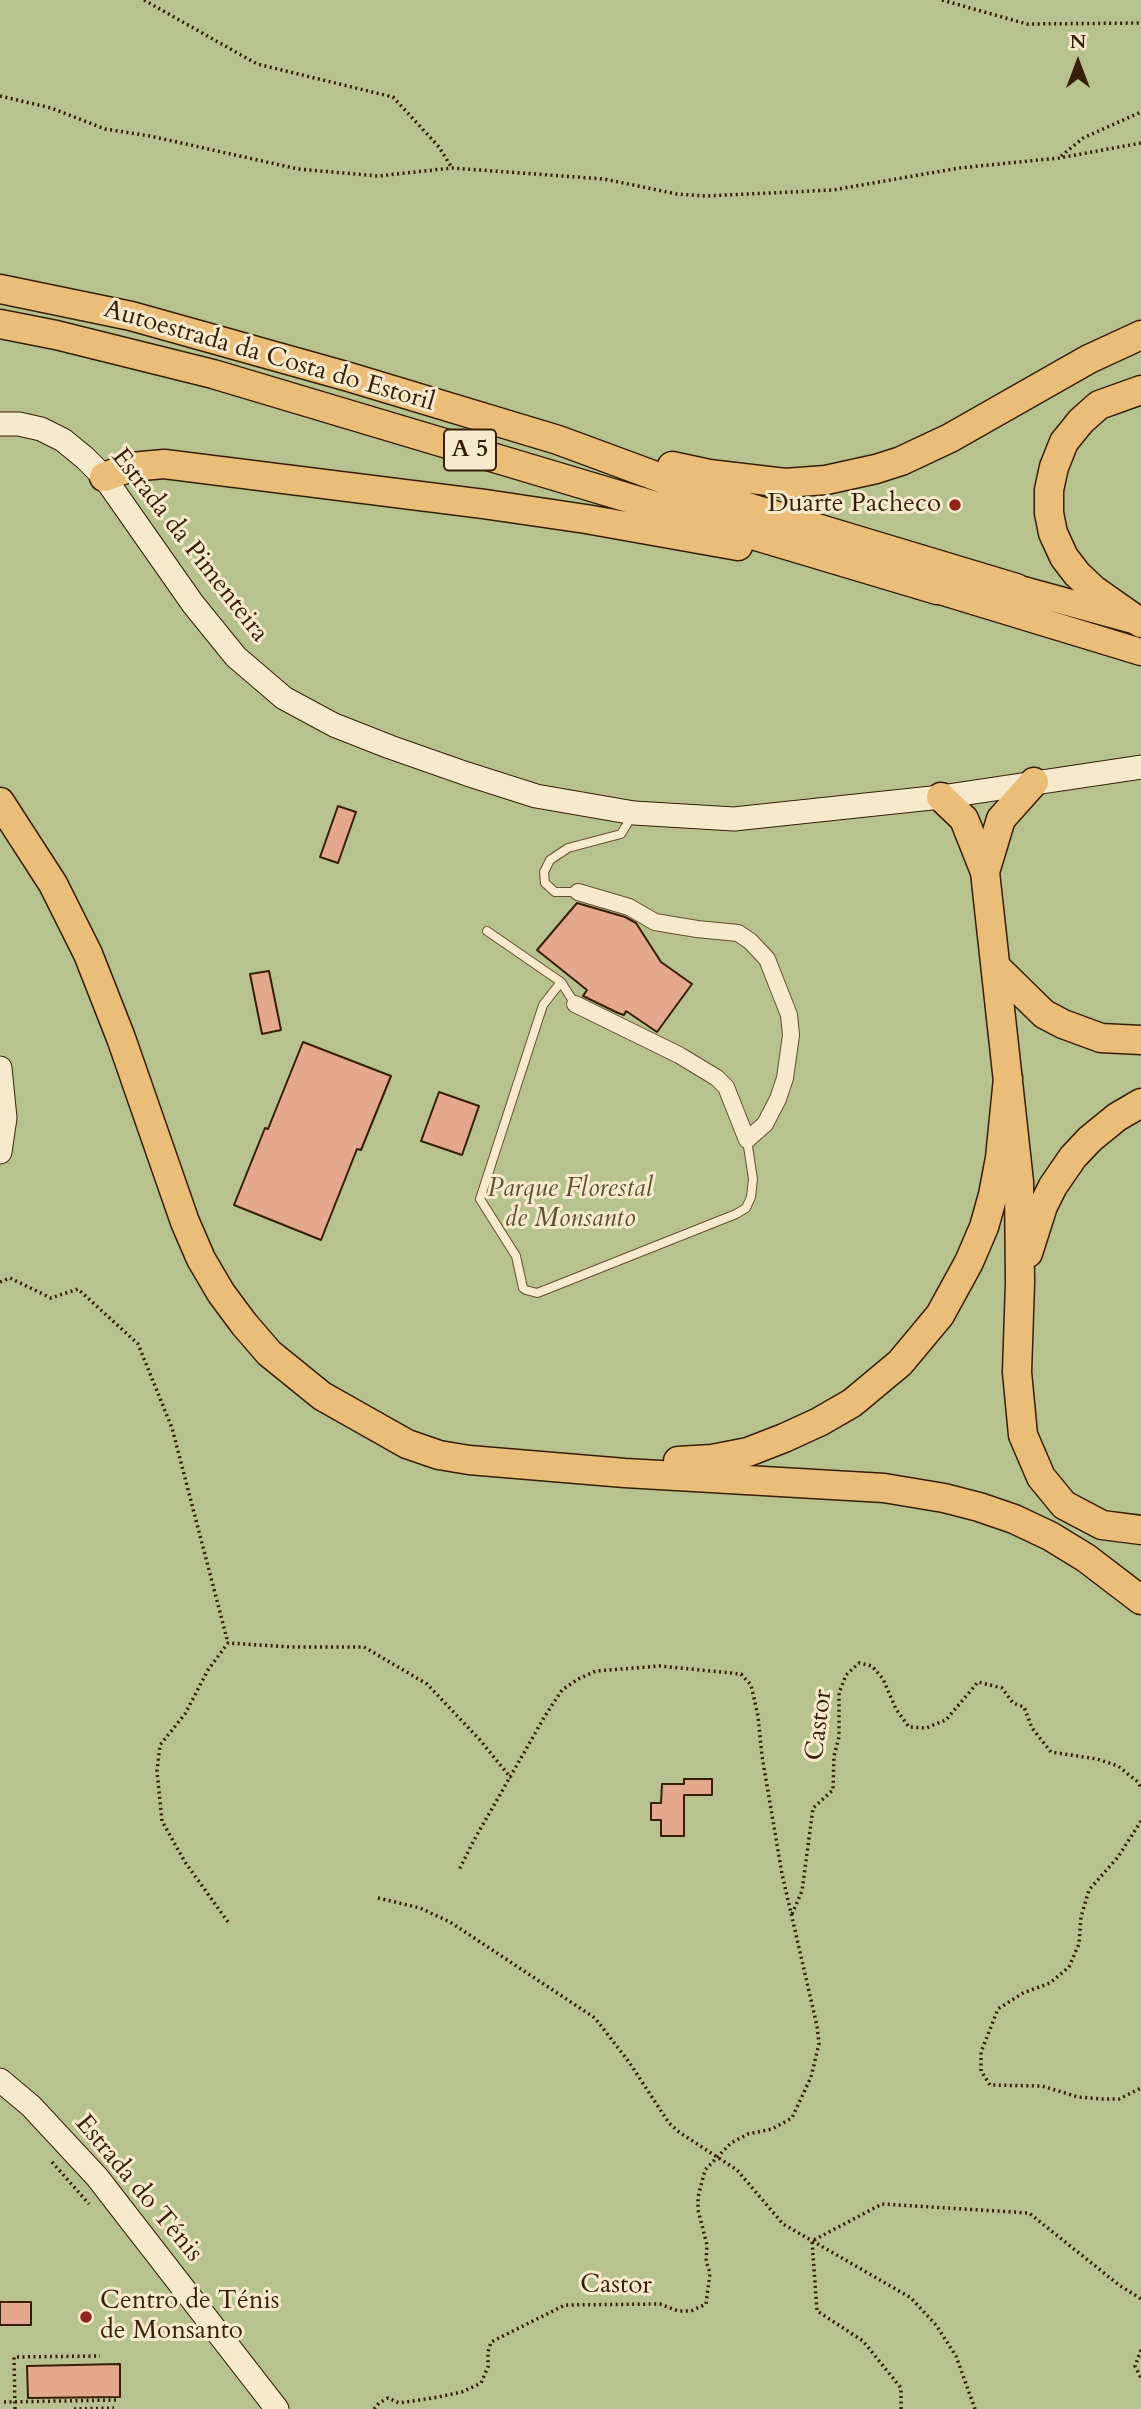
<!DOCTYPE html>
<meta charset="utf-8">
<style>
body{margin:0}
#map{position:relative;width:1141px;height:2409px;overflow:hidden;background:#f3ddb0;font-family:Cardo,serif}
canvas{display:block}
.north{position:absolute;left:1043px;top:28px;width:70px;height:70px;-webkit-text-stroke:5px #f7e9cc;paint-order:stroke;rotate:0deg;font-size:19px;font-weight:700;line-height:28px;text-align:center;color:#371e07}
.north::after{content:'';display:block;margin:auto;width:24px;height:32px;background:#371e07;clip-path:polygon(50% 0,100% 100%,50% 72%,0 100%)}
</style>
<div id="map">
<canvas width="1141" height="2409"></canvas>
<div class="north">N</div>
</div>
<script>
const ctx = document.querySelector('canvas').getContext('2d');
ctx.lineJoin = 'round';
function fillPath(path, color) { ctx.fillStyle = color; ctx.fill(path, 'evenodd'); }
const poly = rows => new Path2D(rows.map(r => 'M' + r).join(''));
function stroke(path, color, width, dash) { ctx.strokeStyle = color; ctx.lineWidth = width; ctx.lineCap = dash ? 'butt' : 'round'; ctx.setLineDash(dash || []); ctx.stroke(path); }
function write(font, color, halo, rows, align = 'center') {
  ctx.font = font + ' Cardo,serif'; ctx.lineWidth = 6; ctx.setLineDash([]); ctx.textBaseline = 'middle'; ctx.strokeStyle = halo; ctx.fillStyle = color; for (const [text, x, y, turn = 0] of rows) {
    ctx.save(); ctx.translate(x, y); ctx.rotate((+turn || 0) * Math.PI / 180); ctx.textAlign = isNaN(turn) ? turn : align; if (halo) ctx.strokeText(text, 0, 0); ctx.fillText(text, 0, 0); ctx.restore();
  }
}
fillPath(poly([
 [0,0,1141,0,1141,2409,0,2409]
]), '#b7c28e');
const building = poly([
 [338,806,356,812,338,863,320,857,338,806],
 [577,903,625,917,636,923,661,962,692,984,657,1032,626,1011,624,1015,618,1013,583,996,587,990,537,950,577,903],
 [269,971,281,1030,262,1034,250,974,269,971],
 [303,1042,391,1076,361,1150,357,1149,321,1240,234,1205,265,1128,268,1129,303,1042],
 [439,1092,479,1106,462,1155,421,1141,439,1092],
 [684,1779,712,1779,712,1795,684,1795,684,1836,661,1836,661,1820,651,1820,651,1803,661,1803,662,1784,684,1784,684,1779],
 [0,2302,31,2302,31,2325,0,2325,0,2302],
 [120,2364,120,2397,28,2398,27,2366,120,2364]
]);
fillPath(building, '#e4a98c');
stroke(building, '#371e07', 2);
const service = poly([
 [578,892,555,892,545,883,544,872,550,860,568,848,621,834,632,816],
 [487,931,561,982,575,1004],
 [561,982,543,1005,480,1199,516,1256,523,1288,526,1290,537,1293,545,1290,736,1214,746,1208,751,1197,753,1179,747,1140]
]);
const minor = poly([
 [575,1004,679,1055,717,1078,726,1087,747,1140,765,1124,778,1099,785,1078,791,1035,789,1015,767,959,750,941,738,933,697,929,655,922,629,907,578,892]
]);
const secondary = poly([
 [0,424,19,424,41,429,63,440,85,458,104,477,193,604,236,657,284,698,334,725,390,747,467,774,536,796,634,813,734,819,941,797,1141,767],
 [0,1068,5,1118,0,1152],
 [0,2080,31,2106,97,2177,277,2409]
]);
const trunk = poly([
 [1016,588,1133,620],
 [937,590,1141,652]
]);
const motorway = poly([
 [0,289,131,316,349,377,558,440,707,495,1016,588],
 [0,324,56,335,213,374,937,590],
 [672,466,709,474,785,483,826,480,876,469,901,461,950,438,1089,359,1141,335],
 [104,477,131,467,164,464,484,504,586,519,738,546],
 [1141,623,1094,590,1077,574,1064,557,1053,533,1049,513,1049,490,1054,467,1064,442,1081,421,1099,405,1141,390],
 [941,797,964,819,985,872,1019,1182,1020,1283,1017,1372,1023,1435,1041,1477,1064,1505,1102,1525,1141,1530],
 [0,802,53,884,88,954,121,1038,185,1222,201,1259,221,1293,244,1324,269,1353,322,1396,407,1444,439,1455,469,1460,625,1473,884,1488,944,1498,979,1507,1014,1519,1050,1536,1086,1558,1141,1600],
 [985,872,1001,819,1034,782],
 [996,967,1044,1014,1063,1024,1101,1038,1141,1040],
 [1028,1253,1043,1206,1053,1186,1073,1157,1090,1139,1117,1117,1141,1103],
 [678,1461,712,1459,748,1452,784,1438,819,1422,852,1403,900,1363,940,1315,969,1262,984,1227,993,1195,1000,1158,1008,1078]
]);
stroke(service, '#664e31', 10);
stroke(minor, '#664e31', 18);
stroke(secondary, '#371e07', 25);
stroke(trunk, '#371e07', 29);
stroke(motorway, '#371e07', 31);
stroke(poly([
 [144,0,257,64,393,97,439,147,452,168],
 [942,0,1027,24,1141,23],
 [0,96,51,108,105,129,150,136,298,169,378,176,452,168,604,179,677,194,706,196,833,190,959,168,1059,158,1141,143],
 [1061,156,1083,138,1141,112],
 [0,1282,10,1278,51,1298,78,1289,138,1344,172,1428,228,1643],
 [1141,1821,1118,1857,1089,1890,1081,1917,1079,1944,1069,1967,1050,1983,1023,1993,998,2009,981,2052,981,2071,990,2085,1042,2086,1078,2097,1102,2099,1119,2099,1141,2088],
 [378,1898,420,1908,450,1922,595,2018,629,2062,669,2123,679,2132,737,2170,783,2224,911,2298,936,2325,956,2356,975,2409],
 [792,1914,802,1891,813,1808,833,1790,834,1756,839,1737,839,1693,846,1675,859,1663,872,1666,883,1679,896,1709,909,1727,926,1728,946,1720,978,1682,1002,1688,1013,1703,1024,1707,1032,1728,1051,1752,1097,1759,1118,1766,1138,1782,1141,1788],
 [228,1922,185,1862,162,1821,157,1771,160,1745,185,1714,208,1670,228,1643,291,1647,364,1647,427,1684,480,1740,511,1778],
 [52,2162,89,2204],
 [1141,2350,1135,2366,1141,2378],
 [4,2402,116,2400],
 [15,2409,14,2357,100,2356],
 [74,2409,114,2408],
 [374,2409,379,2403,388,2398,399,2403,433,2398,462,2392,481,2383,488,2367,488,2352,491,2342,565,2305,660,2304,678,2311,691,2311,706,2304,710,2273,706,2261,707,2245,698,2210,698,2197,705,2170,731,2143,748,2134,772,2129,792,2118,811,2077,819,2044,817,2026,782,1874,762,1756,758,1716,751,1685,741,1674,660,1666,596,1671,578,1679,562,1690,545,1716,474,1840,459,1870],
 [901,2409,901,2388,863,2341,817,2311,812,2241,882,2204,1029,2213,1119,2285,1141,2299]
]), '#371e07', 3.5, [2, 3.5]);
stroke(service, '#f7e9cc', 8);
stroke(minor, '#f7e9cc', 16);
stroke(secondary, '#f7e9cc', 23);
stroke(trunk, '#eabe78', 26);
stroke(motorway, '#eabe78', 28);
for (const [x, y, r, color] of [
 [955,505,7,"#8f2418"],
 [86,2317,7,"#8f2418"]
]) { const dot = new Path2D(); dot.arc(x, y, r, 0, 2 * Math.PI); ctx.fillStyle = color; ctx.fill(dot); stroke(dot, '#f7e9cc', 2.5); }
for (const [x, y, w] of [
 [470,450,52]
]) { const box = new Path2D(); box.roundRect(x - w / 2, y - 20.5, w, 41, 5); ctx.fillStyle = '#f7e9cc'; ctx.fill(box); stroke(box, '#371e07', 2); }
write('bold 24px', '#371e07', null, [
 ["A 5",470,450]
]);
write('26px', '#371e07', '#f7e9cc', [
 ["Autoestrada da Costa do Estoril",269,357,16],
 ["Estrada da Pimenteira",189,546,52],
 ["Castor",820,1725,-83],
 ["Estrada do Ténis",138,2189,50],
 ["Castor",616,2286,1]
]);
write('26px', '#371e07', '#f7e9cc', [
 ["Duarte Pacheco",941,505],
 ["Centro de Ténis",100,2302,"left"],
 ["de Monsanto",100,2332,"left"]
], 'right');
write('italic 26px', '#5d4f30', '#f7e9cc', [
 ["Parque Florestal",570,1190],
 ["de Monsanto",570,1220]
]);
</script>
